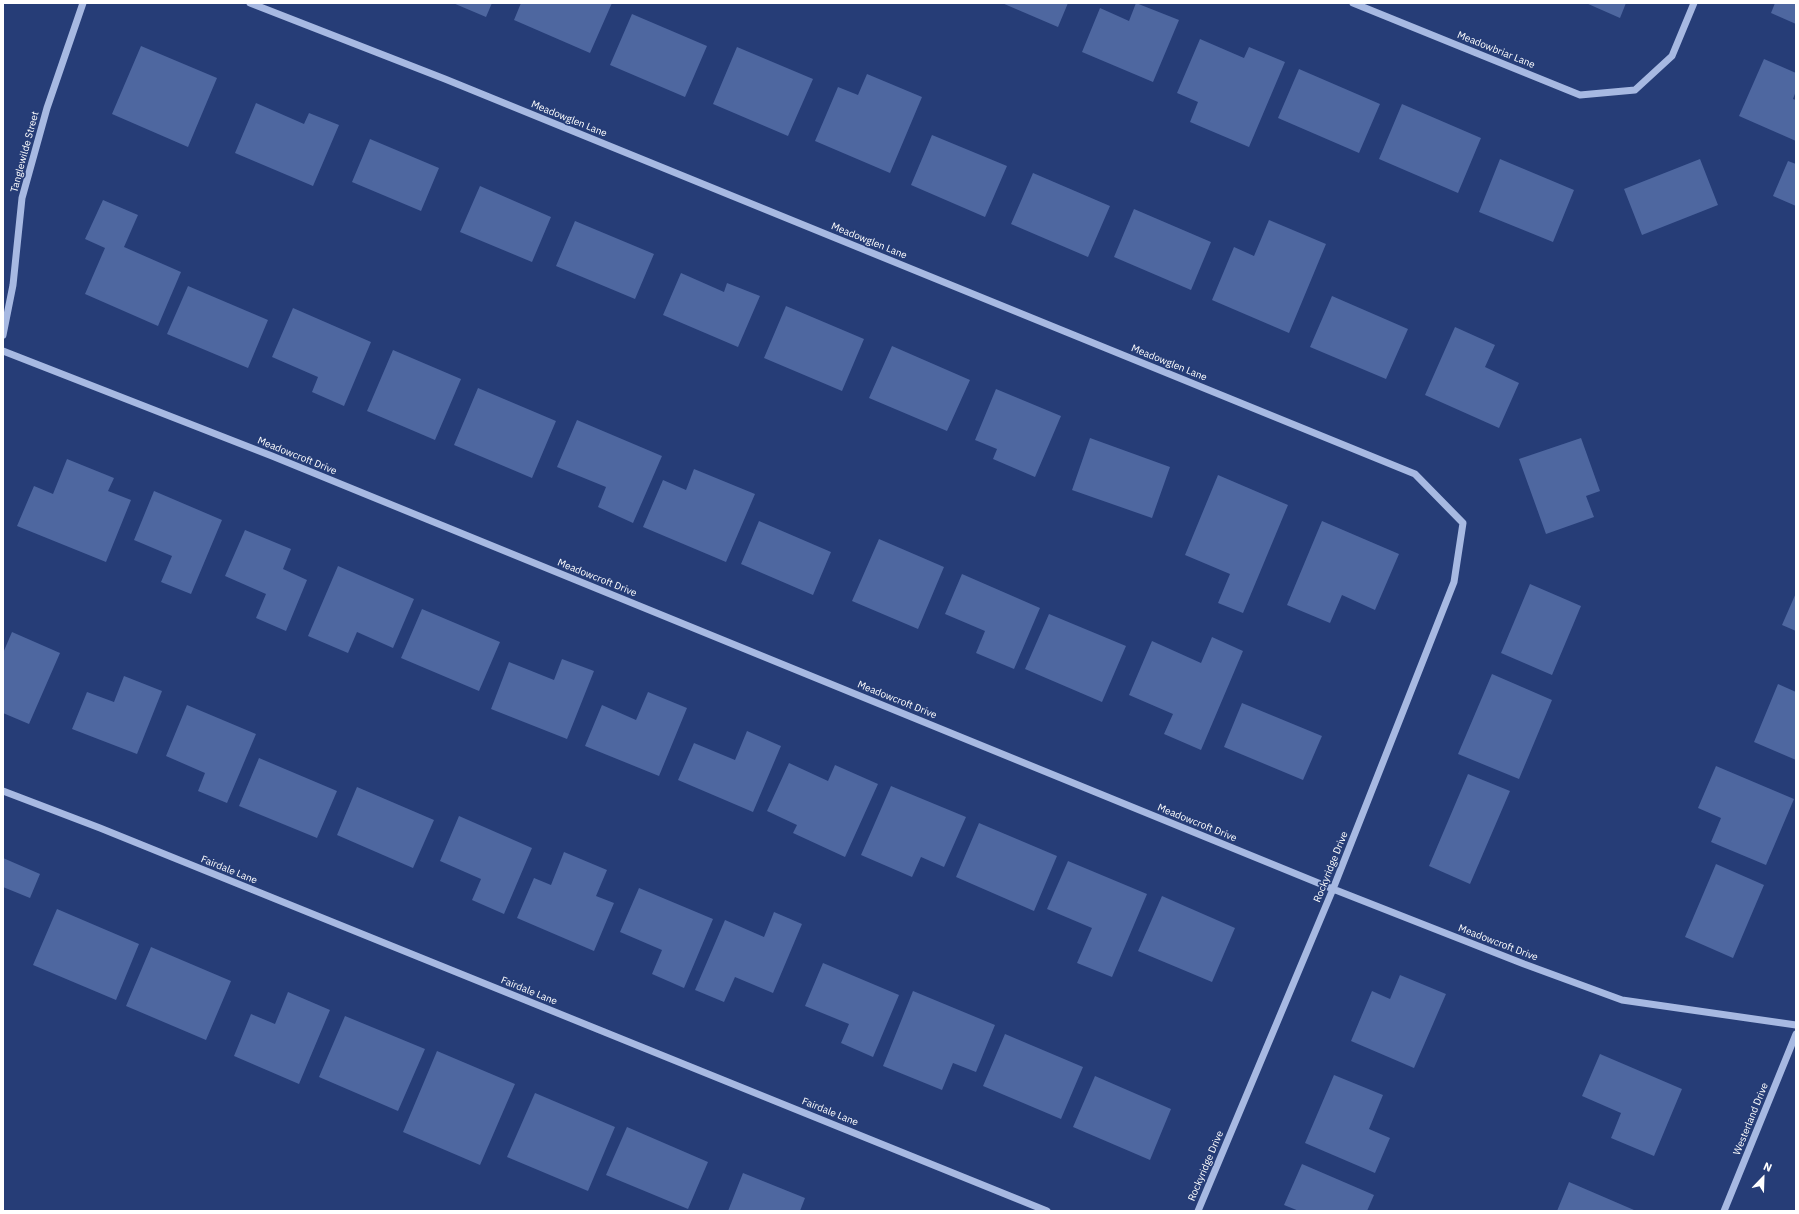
<!DOCTYPE html>
<style>
body{margin:0}
#map{position:relative;width:1799px;height:1214px;overflow:hidden;background:#263d77;font-family:"IBM Plex Sans",sans-serif}
canvas{display:block}
.frame{position:absolute;inset:0;border:4px solid #fff;pointer-events:none}
.north{position:absolute;left:1743px;top:1158px;width:40px;height:40px;-webkit-text-stroke:3px #263d77;paint-order:stroke;rotate:23deg;font-size:11px;font-weight:700;line-height:16px;text-align:center;color:#fff}
.north::after{content:'';display:block;margin:auto;width:14px;height:18px;background:#fff;clip-path:polygon(50% 0,100% 100%,50% 72%,0 100%)}
</style>
<div id="map">
<canvas width="1799" height="1214"></canvas>
<div class="frame"></div>
<div class="north">N</div>
</div>
<script>
const ctx = document.querySelector('canvas').getContext('2d');
ctx.lineJoin = 'round';
function fillPath(path, color) { ctx.fillStyle = color; ctx.fill(path, 'evenodd'); }
const poly = rows => new Path2D(rows.map(r => 'M' + r).join(''));
function stroke(path, color, width, dash) { ctx.strokeStyle = color; ctx.lineWidth = width; ctx.lineCap = dash ? 'butt' : 'round'; ctx.setLineDash(dash || []); ctx.stroke(path); }
function write(font, color, halo, rows, align = 'center') {
  ctx.font = font + ' "IBM Plex Sans",sans-serif'; ctx.lineWidth = 3.5; ctx.setLineDash([]); ctx.textBaseline = 'middle'; ctx.strokeStyle = halo; ctx.fillStyle = color; for (const [text, x, y, turn = 0] of rows) {
    ctx.save(); ctx.translate(x, y); ctx.rotate((+turn || 0) * Math.PI / 180); ctx.textAlign = isNaN(turn) ? turn : align; if (halo) ctx.strokeText(text, 0, 0); ctx.fillText(text, 0, 0); ctx.restore();
  }
}
fillPath(poly([
 [453,3,492,3,486,17],
 [521,3,612,3,590,53,514,20],
 [1002,3,1068,3,1058,27],
 [1136,3,1179,20,1153,82,1082,52,1100,8,1129,21],
 [1586,3,1626,3,1620,18],
 [1775,3,1796,3,1796,24,1771,13],
 [632,14,707,46,685,97,610,65],
 [1200,39,1244,58,1249,47,1285,62,1249,147,1190,122,1198,102,1177,93],
 [141,46,217,78,188,147,112,114],
 [737,47,813,79,788,136,713,104],
 [1764,59,1796,73,1796,91,1793,99,1796,100,1796,141,1739,116],
 [1299,69,1380,104,1359,153,1278,118],
 [867,74,922,97,890,173,815,141,838,87,858,95],
 [256,103,304,124,309,113,339,125,313,186,235,153],
 [1402,104,1481,138,1458,193,1379,159],
 [932,135,1007,166,985,217,911,185],
 [370,139,439,168,421,211,352,182],
 [1500,159,1574,190,1553,242,1479,212],
 [1700,159,1718,205,1642,235,1624,189],
 [1788,161,1796,164,1796,206,1773,196],
 [1033,173,1110,206,1088,257,1011,224],
 [480,186,551,217,532,262,460,232],
 [103,200,138,215,124,247,181,272,158,326,85,294,105,248,85,239],
 [1134,209,1211,242,1191,290,1114,257],
 [1269,220,1326,244,1289,333,1212,300,1234,247,1254,256],
 [575,221,654,254,635,299,556,266],
 [681,273,724,292,727,283,760,296,738,347,663,315],
 [188,286,268,320,248,368,167,334],
 [1332,296,1408,329,1386,379,1310,347],
 [786,306,864,339,842,391,764,358],
 [293,308,371,342,344,406,312,392,318,377,272,357],
 [1455,327,1495,345,1485,367,1519,383,1499,428,1425,395],
 [892,346,970,380,947,431,869,398],
 [393,350,461,379,435,440,367,411],
 [478,388,556,421,532,478,454,445],
 [996,389,1061,416,1035,477,993,459,997,449,975,440],
 [577,420,662,456,633,523,598,507,606,487,557,467],
 [1090,438,1170,467,1152,518,1072,490],
 [1581,438,1600,491,1586,496,1594,517,1546,534,1519,459],
 [67,459,114,478,108,491,131,500,106,562,17,526,34,486,53,494],
 [694,469,755,494,726,562,643,527,663,480,686,490],
 [1218,475,1288,505,1243,613,1218,603,1230,574,1185,555],
 [154,491,222,520,191,594,161,582,172,556,134,540],
 [759,521,831,552,813,595,741,564],
 [1322,521,1399,554,1375,610,1342,595,1330,623,1287,605],
 [245,530,291,549,283,569,307,580,286,631,256,618,266,594,225,576],
 [879,539,944,567,918,629,852,601],
 [338,566,414,599,393,648,357,632,348,653,308,636],
 [962,574,1040,608,1014,669,976,653,985,631,945,614],
 [1530,584,1581,606,1552,675,1501,653],
 [1796,593,1796,631,1782,625],
 [422,609,500,642,479,691,401,658],
 [1049,614,1126,646,1102,702,1025,669],
 [12,632,60,653,29,724,3,713,3,653],
 [1212,637,1243,651,1201,750,1164,734,1173,714,1129,695,1152,641,1201,663],
 [562,659,594,671,567,739,491,709,509,662,554,680],
 [1492,674,1552,700,1519,779,1458,754],
 [124,676,162,691,137,754,72,729,87,692,114,702],
 [1778,684,1796,692,1796,760,1754,742],
 [648,692,687,708,659,776,585,746,602,705,636,720],
 [1242,703,1322,736,1303,780,1224,747],
 [187,705,256,734,227,803,198,791,205,773,166,756],
 [747,731,781,746,753,812,678,780,694,743,735,760],
 [259,758,337,791,317,838,239,806],
 [789,763,828,781,835,765,878,784,845,857,793,833,797,825,767,811],
 [1716,766,1794,799,1766,865,1711,842,1721,818,1698,808],
 [1468,774,1510,791,1470,884,1429,866],
 [891,786,966,817,944,867,921,857,912,877,861,855],
 [357,787,434,820,413,868,337,835],
 [459,816,532,848,504,914,472,900,481,879,440,861],
 [979,823,1057,856,1034,911,956,877],
 [564,852,607,870,596,896,614,903,594,951,517,918,534,878,551,885],
 [3,858,40,874,30,898,3,887],
 [1068,861,1147,894,1112,977,1077,963,1092,928,1047,909],
 [1716,864,1764,885,1733,958,1685,937],
 [639,888,713,919,684,988,652,974,662,950,620,932],
 [1162,896,1235,928,1212,982,1138,951],
 [57,909,139,944,116,1000,33,965],
 [774,912,802,924,773,993,735,977,724,1002,695,990,725,920,764,937],
 [151,947,231,981,206,1040,126,1006],
 [823,963,899,995,873,1057,841,1043,849,1024,805,1006],
 [1400,975,1446,994,1414,1068,1351,1041,1372,991,1390,999],
 [913,991,995,1025,976,1072,953,1063,942,1090,883,1066],
 [288,992,330,1010,299,1084,234,1056,251,1014,275,1024],
 [345,1016,425,1049,398,1111,319,1077],
 [1005,1034,1083,1067,1061,1119,983,1086],
 [437,1051,515,1084,480,1165,403,1132],
 [1600,1054,1682,1089,1654,1156,1611,1138,1621,1113,1582,1096],
 [1334,1075,1383,1095,1369,1129,1390,1138,1375,1173,1305,1143],
 [1095,1076,1171,1109,1150,1160,1073,1127],
 [535,1093,615,1127,588,1191,507,1157],
 [627,1127,708,1162,688,1209,606,1175],
 [1302,1164,1374,1195,1367,1211,1299,1211,1284,1205],
 [743,1173,805,1198,800,1211,728,1211],
 [1569,1182,1634,1210,1633,1211,1557,1211]
]), '#4e67a0');
stroke(poly([
 [250,3,445,79,1415,474,1463,523,1454,582,1333,889,1198,1211],
 [1353,3,1580,95,1635,90,1672,56,1694,3],
 [3,335,13,285,22,198,47,108,83,3],
 [3,351,272,456,1333,889,1524,964,1622,1000,1796,1025],
 [3,791,100,828,1047,1211],
 [1724,1211,1796,1034]
]), '#a7b9e2', 7);
write('10px', '#fff', '#263d77', [
 ["Meadowbriar Lane",1496,50,22],
 ["Meadowglen Lane",569,119,22],
 ["Tanglewilde Street",25,152,-75],
 ["Meadowglen Lane",869,241,22],
 ["Meadowglen Lane",1169,363,22],
 ["Meadowcroft Drive",297,456,22],
 ["Meadowcroft Drive",597,578,22],
 ["Meadowcroft Drive",897,700,22],
 ["Meadowcroft Drive",1197,823,22],
 ["Rockyridge Drive",1331,867,-68],
 ["Fairdale Lane",229,870,22],
 ["Meadowcroft Drive",1498,943,21],
 ["Fairdale Lane",529,991,22],
 ["Fairdale Lane",830,1112,22],
 ["Westerland Drive",1751,1119,-68],
 ["Rockyridge Drive",1206,1166,-67]
]);
</script>
